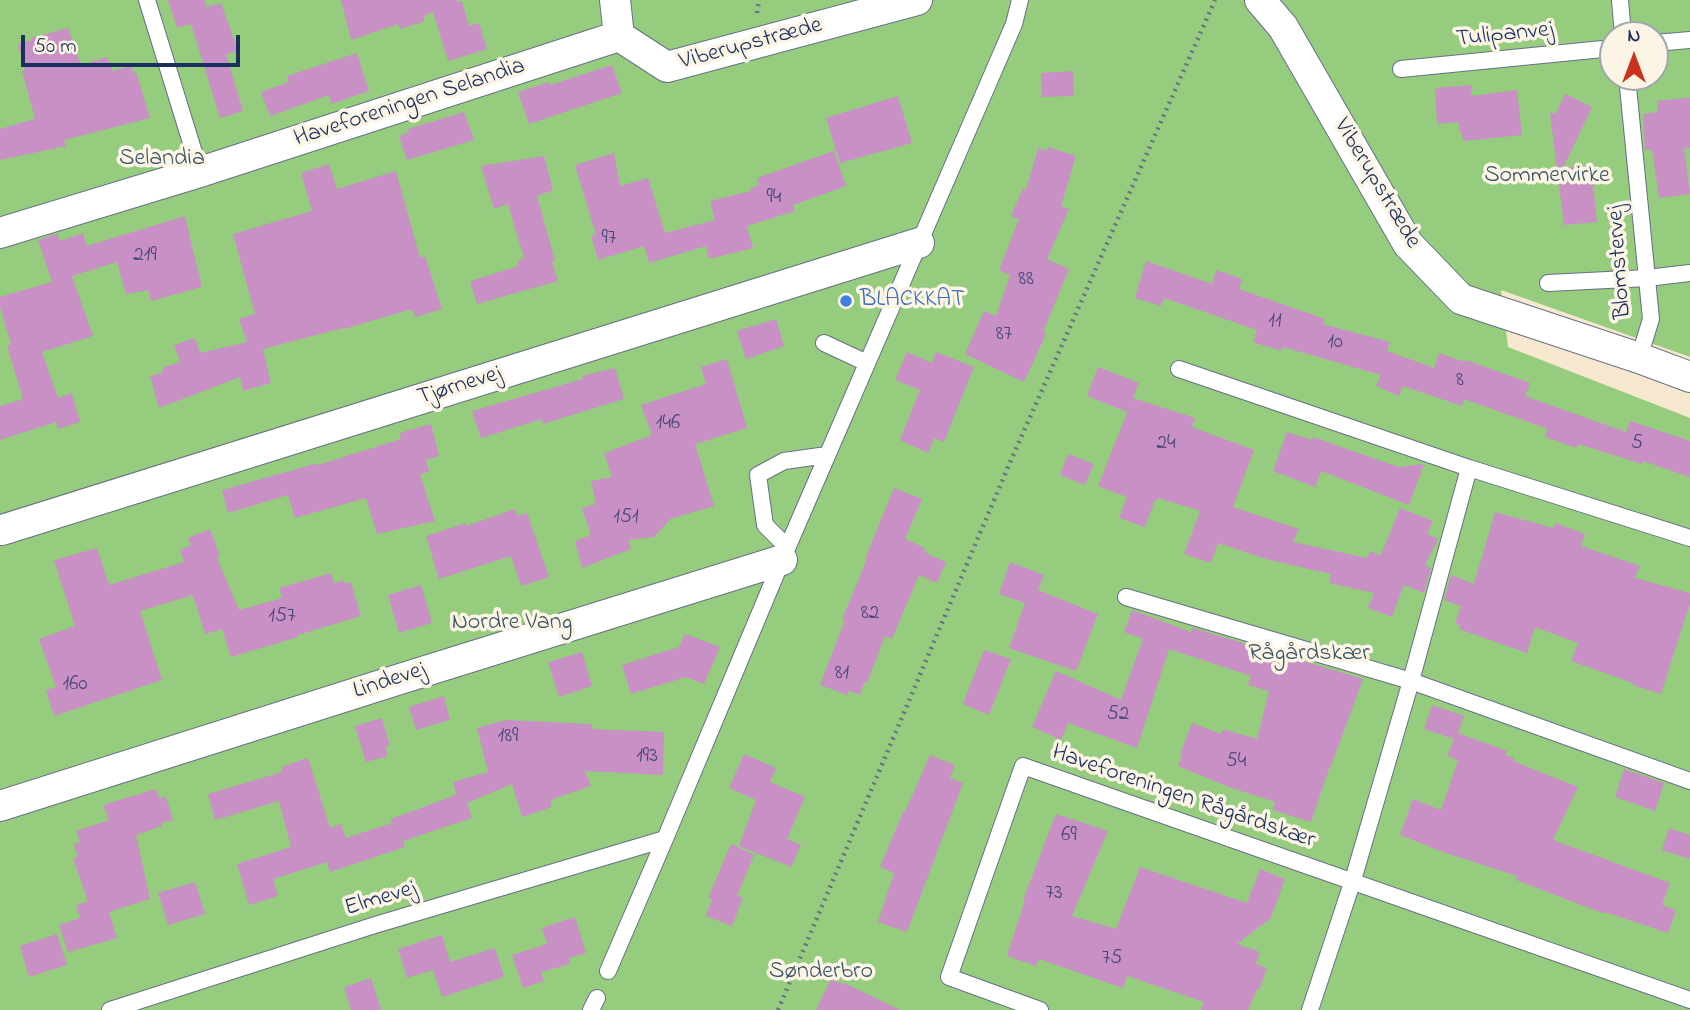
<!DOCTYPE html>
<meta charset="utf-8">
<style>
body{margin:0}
#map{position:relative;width:1690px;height:1010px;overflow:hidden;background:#f6e8cf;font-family:"Indie Flower",sans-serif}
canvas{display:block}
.north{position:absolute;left:1599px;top:21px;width:70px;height:70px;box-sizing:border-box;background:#fcf5e5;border:2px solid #a2a6af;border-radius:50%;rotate:0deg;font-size:19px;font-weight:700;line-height:28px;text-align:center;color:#1b2f5e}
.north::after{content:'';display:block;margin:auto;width:24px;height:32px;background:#c8321e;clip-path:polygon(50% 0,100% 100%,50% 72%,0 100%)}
.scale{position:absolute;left:21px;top:35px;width:219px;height:32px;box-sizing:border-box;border:4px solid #1b2f5e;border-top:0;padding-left:9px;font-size:21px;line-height:24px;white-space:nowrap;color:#1b2f5e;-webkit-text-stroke:5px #fcf5e5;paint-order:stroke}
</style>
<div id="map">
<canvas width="1690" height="1010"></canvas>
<div class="north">N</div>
<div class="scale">50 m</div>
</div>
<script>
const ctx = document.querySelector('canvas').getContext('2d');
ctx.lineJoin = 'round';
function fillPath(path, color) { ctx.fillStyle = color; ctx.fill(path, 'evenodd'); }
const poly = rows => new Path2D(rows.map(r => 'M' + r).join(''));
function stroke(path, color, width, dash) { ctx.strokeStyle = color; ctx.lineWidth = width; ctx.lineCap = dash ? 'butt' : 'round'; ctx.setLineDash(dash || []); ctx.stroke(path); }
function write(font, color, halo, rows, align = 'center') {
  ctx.font = font + ' "Indie Flower",sans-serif'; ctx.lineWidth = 7; ctx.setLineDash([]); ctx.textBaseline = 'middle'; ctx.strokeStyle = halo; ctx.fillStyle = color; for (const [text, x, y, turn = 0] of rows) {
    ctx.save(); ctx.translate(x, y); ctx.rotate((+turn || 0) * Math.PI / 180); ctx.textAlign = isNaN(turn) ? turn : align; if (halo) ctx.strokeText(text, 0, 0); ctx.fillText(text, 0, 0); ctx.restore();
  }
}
fillPath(poly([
 [0,0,1690,0,1690,357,1501,290,1508,347,1690,418,1690,1010,0,1010],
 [1613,35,1655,35,1655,77,1613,77]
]), '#95cc7e');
fillPath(poly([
 [168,0,205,0,206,7,221,3,238,51,226,54,243,111,220,118,191,24,177,28],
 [341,0,457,0,457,2,462,1,469,26,479,23,487,49,448,61,433,12,423,16,425,21,400,29,398,24,351,40],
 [68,28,81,65,107,57,112,71,131,66,133,73,136,72,150,118,64,140,66,146,0,160,0,129,35,119,22,71,25,70,18,44,32,40,31,38],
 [357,53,369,91,331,104,329,95,270,116,261,92,289,82,287,76],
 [612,65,622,93,529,124,518,92,549,82,550,85],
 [1073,71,1074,96,1042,97,1041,73],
 [1471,85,1472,96,1517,90,1522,135,1463,141,1462,133,1460,133,1459,122,1437,124,1435,88],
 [1565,94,1592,107,1563,168,1591,166,1597,222,1564,225,1550,113,1556,113],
 [898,96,912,143,840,163,826,118],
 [1682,98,1690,98,1690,148,1684,148,1690,194,1659,198,1652,150,1645,150,1643,114,1658,112,1657,101],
 [464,112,474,140,407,160,399,136,409,132,408,129],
 [1048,147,1076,156,1061,206,1069,209,1047,259,1069,269,1043,332,1046,334,1024,382,965,354,984,311,996,316,1010,275,999,270,1019,219,1011,216,1023,188,1026,190,1038,148,1047,151],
 [834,151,846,186,793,205,795,211,747,226,753,248,709,259,706,246,649,263,644,246,598,260,591,236,596,235,575,165,614,153,620,186,648,178,665,233,715,220,710,201,751,191,750,188,759,186,757,178],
 [544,156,553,190,537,196,555,261,552,262,558,281,477,304,470,281,519,266,517,261,524,258,508,204,494,209,481,166],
 [329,164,337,189,396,171,420,258,425,256,442,309,415,317,412,309,344,329,343,328,263,349,271,383,243,391,240,377,159,408,150,376,164,372,162,368,180,362,174,345,195,338,200,353,247,342,239,319,255,314,233,234,312,211,301,173],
 [185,216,202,287,151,301,148,290,126,294,117,262,72,276,93,336,42,352,58,398,72,393,80,422,58,429,56,422,0,440,0,406,23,399,7,346,11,344,0,307,0,297,52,282,38,240,57,234,60,241,83,233,87,246],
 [1146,261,1212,284,1216,270,1242,279,1239,289,1325,319,1323,324,1390,342,1387,351,1434,368,1439,353,1465,362,1466,360,1530,383,1525,396,1626,432,1630,421,1690,441,1690,477,1643,461,1642,464,1578,444,1577,448,1545,437,1548,429,1464,399,1462,406,1403,386,1399,396,1376,386,1381,375,1283,347,1281,351,1253,342,1257,330,1164,298,1161,306,1135,298],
 [776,319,784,346,746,359,737,331],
 [907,352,932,363,936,352,974,367,944,442,934,438,928,453,900,440,920,390,895,380],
 [727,359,747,428,695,444,714,506,670,519,654,537,628,540,631,549,582,568,575,541,591,535,582,508,596,504,591,481,612,477,604,453,652,435,641,405,706,384,701,367],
 [1098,367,1139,383,1127,412,1087,396],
 [615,368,624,399,543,424,542,419,481,438,472,411,583,379,582,376],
 [1133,398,1195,418,1192,427,1254,450,1233,507,1299,529,1293,542,1367,558,1370,551,1381,555,1400,508,1433,521,1427,534,1438,539,1425,565,1431,568,1424,593,1404,585,1392,617,1368,608,1374,593,1329,583,1331,574,1266,559,1218,543,1211,563,1184,554,1200,511,1159,498,1158,500,1155,500,1145,527,1119,518,1127,497,1098,486],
 [431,424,439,456,426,460,429,472,420,474,435,521,377,534,366,498,295,518,288,495,228,513,222,490,318,463,318,465,401,439,399,433],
 [1287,432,1312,440,1313,437,1398,467,1424,464,1409,505,1321,471,1315,487,1273,471],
 [1068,454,1094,464,1085,485,1060,475],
 [894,488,922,499,905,539,925,548,924,551,927,552,927,554,946,562,937,583,919,575,892,639,885,636,867,683,864,682,860,695,849,691,847,695,820,685,845,620,842,619,867,559,865,559],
 [515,509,517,516,527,513,549,577,521,586,511,556,439,579,426,536,466,523,466,526],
 [1495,512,1553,528,1555,523,1585,534,1581,546,1640,566,1635,578,1690,593,1690,603,1661,694,1633,685,1633,683,1571,661,1578,643,1535,627,1527,653,1459,629,1460,625,1455,623,1461,606,1444,600,1451,575,1474,584],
 [210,529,220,556,217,558,239,610,282,598,279,588,331,573,334,583,344,580,345,584,351,582,361,616,298,635,298,637,231,657,222,629,205,634,193,595,140,611,162,680,54,716,46,690,56,687,39,639,75,626,54,560,97,548,109,585,184,562,180,550,191,545,188,538],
 [1010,562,1044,575,1038,590,1098,614,1076,671,1009,648,1025,603,999,594],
 [421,585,432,623,399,633,388,595],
 [1132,610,1191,632,1193,628,1363,679,1331,766,1330,766,1311,822,1273,810,1275,802,1229,787,1178,766,1182,755,1180,754,1192,723,1221,734,1223,729,1257,739,1269,691,1248,685,1251,676,1169,649,1137,748,1068,723,1061,740,1032,727,1056,671,1121,700,1143,639,1124,632],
 [685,634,720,647,704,684,686,677,631,694,622,665,679,647],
 [984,650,1011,659,989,715,963,704],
 [582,652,592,686,559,697,548,662],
 [444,696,450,720,416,730,409,707],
 [1432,705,1464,716,1458,733,1507,751,1505,755,1514,758,1513,761,1578,787,1553,840,1670,883,1662,905,1676,910,1668,933,1605,912,1605,914,1516,880,1517,876,1443,852,1400,835,1413,799,1441,810,1458,760,1447,756,1454,739,1424,729],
 [382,718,390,746,385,747,388,756,366,762,355,726],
 [506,720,591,724,593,729,664,732,663,775,585,771,591,786,550,800,552,807,522,817,512,784,467,803,472,818,403,841,405,847,330,872,327,862,273,879,278,896,249,905,237,864,291,847,279,801,215,820,208,794,282,772,281,767,308,758,330,828,341,824,346,838,392,823,391,819,456,795,453,782,488,772,477,728],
 [744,754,776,768,770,782,805,797,787,839,801,845,791,867,739,846,756,800,729,788],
 [930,755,955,765,950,778,963,783,907,932,878,922,894,873,880,867,903,812,905,812],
 [1624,769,1664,783,1655,811,1615,797],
 [156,789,159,798,166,797,173,820,162,823,162,826,136,835,150,899,109,912,117,938,68,952,59,925,80,918,76,905,88,901,73,858,78,857,74,844,80,842,76,831,109,820,103,805],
 [1056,814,1108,831,1072,916,1116,929,1140,867,1247,903,1260,869,1285,879,1271,918,1237,944,1260,952,1256,964,1267,968,1259,990,1257,989,1248,1010,1201,1010,1204,1002,1127,976,1123,988,1039,959,1036,966,1007,956,1025,900,1023,900],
 [1669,828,1690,835,1690,859,1662,850],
 [731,844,754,855,737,896,743,898,732,926,706,916,712,899,708,898],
 [195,882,205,914,168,925,158,893],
 [575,917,586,953,569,958,570,964,541,972,544,981,523,988,512,955,547,944,542,928],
 [57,934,67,965,29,977,20,946],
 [442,935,450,962,495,948,504,977,442,997,433,970,407,978,398,949],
 [371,978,381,1010,351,1010,344,987],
 [831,979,844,985,844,983,900,1010,816,1010]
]), '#c990c6');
const lane = poly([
 [147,0,200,172],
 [1620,0,1623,35],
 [1655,43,1690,40],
 [1401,69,1613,48],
 [1627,77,1651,319,1639,358],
 [1548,283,1647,278,1690,273],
 [824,343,867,363],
 [1179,369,1469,468],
 [787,547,765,525,758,475,784,461,827,455],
 [1126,597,1411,681,1690,781],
 [608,971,665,839,782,560,1014,24,1020,0],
 [110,1010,375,925,665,839],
 [591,1010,597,998],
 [1040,1010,949,977,1023,766,1690,1000],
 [1310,1010,1353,880,1411,681,1469,468,1690,538]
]);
const street = poly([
 [615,0,619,36,667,67,917,0],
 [1260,0,1283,27,1408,244,1461,299,1639,358,1690,377],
 [0,233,200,172,619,36],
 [2,530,919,243],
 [0,806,400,679,782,560]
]);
stroke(lane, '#687086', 18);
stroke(street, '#687086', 32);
stroke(poly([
 [757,13,759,0],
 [778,1010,1011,460,1215,0]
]), '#687086', 4.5, [2, 5]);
stroke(lane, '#fff', 16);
stroke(street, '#fff', 30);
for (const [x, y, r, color] of [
 [846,301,7,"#3f7fe0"]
]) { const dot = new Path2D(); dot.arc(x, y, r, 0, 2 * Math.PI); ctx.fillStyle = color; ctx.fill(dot); stroke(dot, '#fcf5e5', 2.5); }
write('21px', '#464778', null, [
 ["94",774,199],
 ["97",609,240],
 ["219",145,257],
 ["88",1026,281],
 ["11",1275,323],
 ["87",1004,336],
 ["10",1335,344],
 ["8",1460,382],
 ["146",668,425],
 ["24",1166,445],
 ["5",1637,445],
 ["151",626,519],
 ["82",870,615],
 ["157",282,618],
 ["81",842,675],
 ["160",75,686],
 ["52",1118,716],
 ["189",508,738],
 ["193",647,758],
 ["54",1236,763],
 ["69",1069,837],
 ["73",1054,895],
 ["75",1112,960]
]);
write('24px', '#1b2f5e', '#fcf5e5', [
 ["Tulipanvej",1505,36,-6],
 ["Viberupstræde",751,45,-15],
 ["Haveforeningen Selandia",410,104,-18],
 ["Viberupstræde",1376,184,59],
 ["Blomstervej",1621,262,-94],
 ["Tjørnevej",460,387,-17],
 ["Lindevej",390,682,-18],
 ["Haveforeningen Rågårdskær",1183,798,19],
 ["Elmevej",381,900,-17]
]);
write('24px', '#3a5666', '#fcf5e5', [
 ["Selandia",162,160],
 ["Sommervirke",1547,177],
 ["Nordre Vang",512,624],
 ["Rågårdskær",1309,655],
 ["Sønderbro",821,973]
]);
write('24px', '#366cbe', '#fcf5e5', [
 ["BLACKKAT",860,301]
], 'left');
</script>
